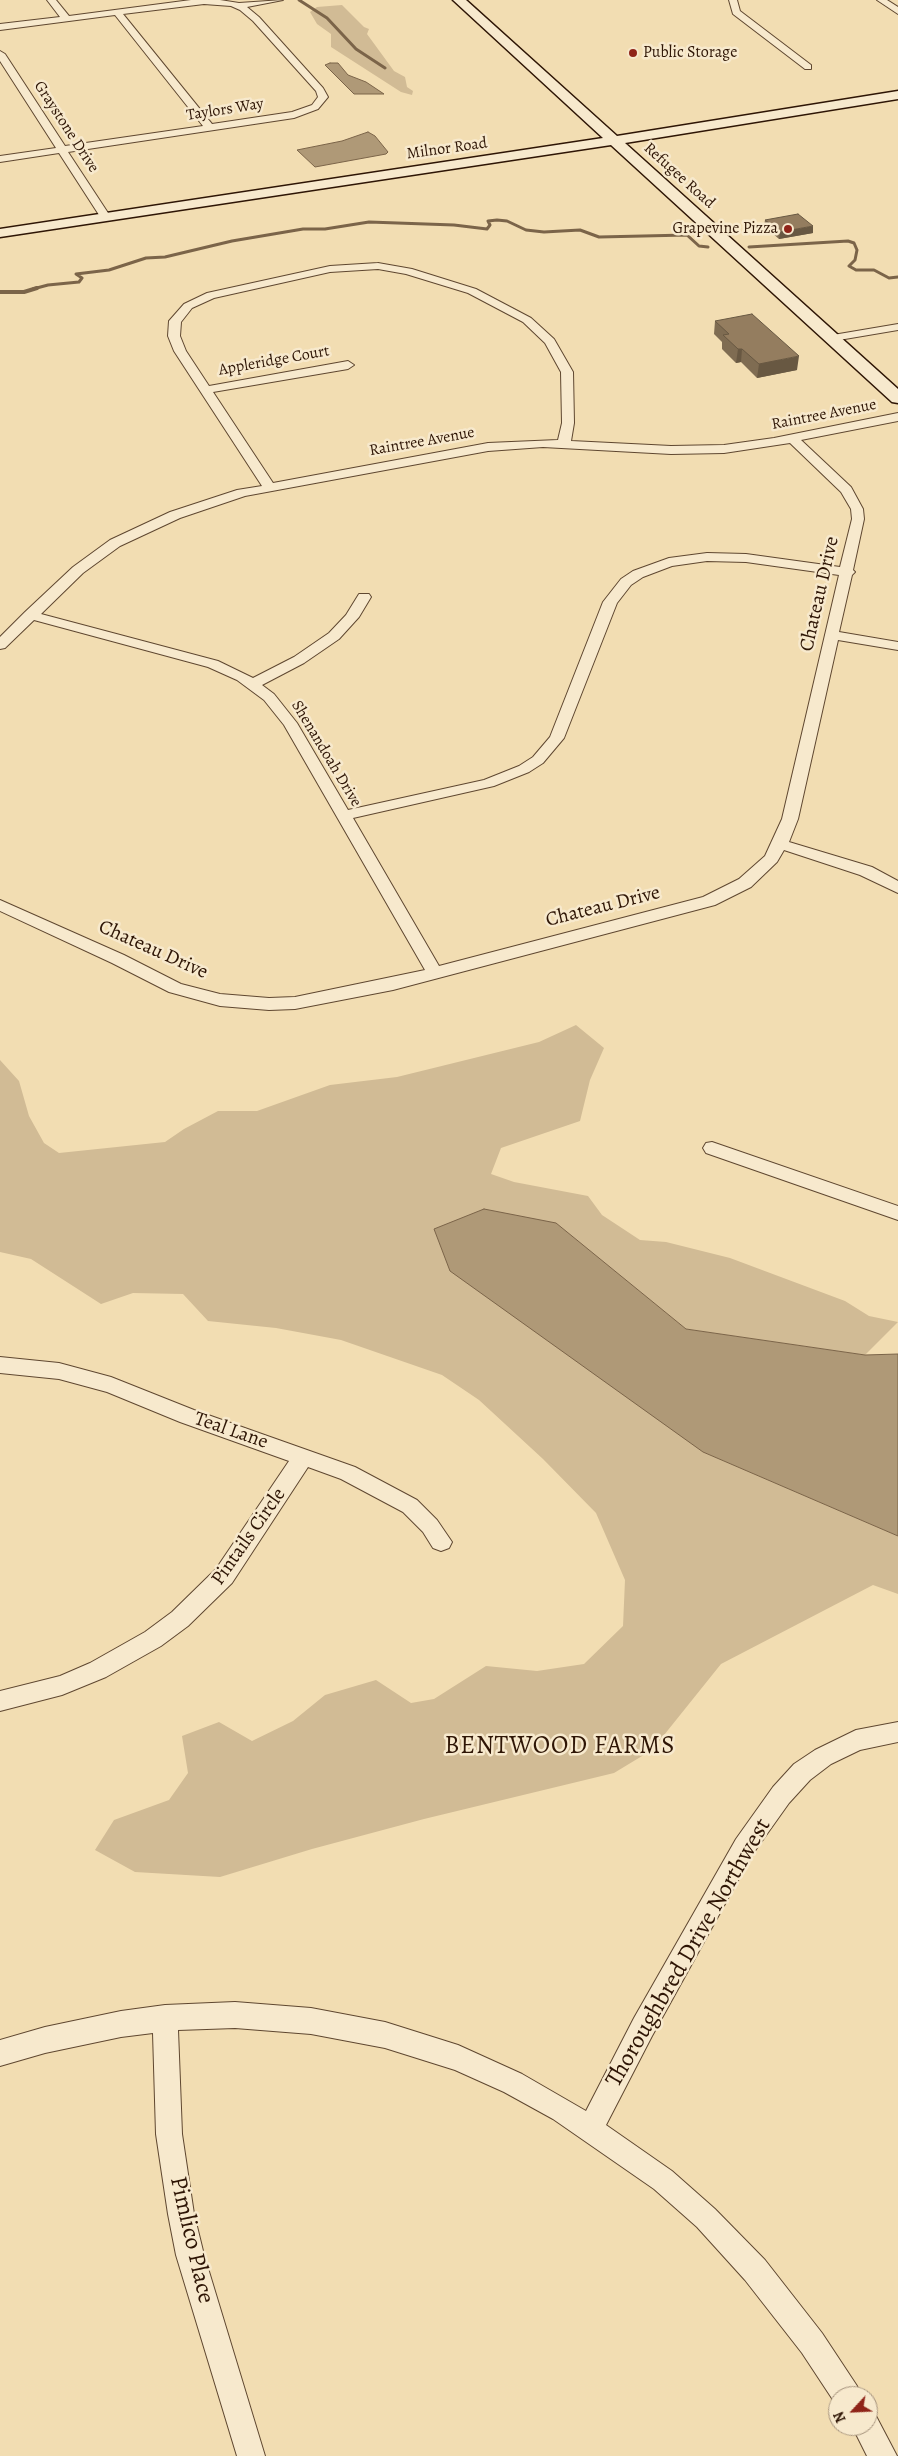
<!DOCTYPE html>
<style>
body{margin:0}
#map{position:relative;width:898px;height:2456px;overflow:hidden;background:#f2ddb2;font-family:Alegreya,serif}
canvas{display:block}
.north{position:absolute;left:828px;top:2386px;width:50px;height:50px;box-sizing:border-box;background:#f7e9cd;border:1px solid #a7947d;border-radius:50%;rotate:245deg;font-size:14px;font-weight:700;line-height:20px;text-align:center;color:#2e1505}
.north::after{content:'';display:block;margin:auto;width:18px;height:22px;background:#8f2418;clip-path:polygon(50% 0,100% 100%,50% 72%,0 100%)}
</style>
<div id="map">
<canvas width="898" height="2456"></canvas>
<div class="north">N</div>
</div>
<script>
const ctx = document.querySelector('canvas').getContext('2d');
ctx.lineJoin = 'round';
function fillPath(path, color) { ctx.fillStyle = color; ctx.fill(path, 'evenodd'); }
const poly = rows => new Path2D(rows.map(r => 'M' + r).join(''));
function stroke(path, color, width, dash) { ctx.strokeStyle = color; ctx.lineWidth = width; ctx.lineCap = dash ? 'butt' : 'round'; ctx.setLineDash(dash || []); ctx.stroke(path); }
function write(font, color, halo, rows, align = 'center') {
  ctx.font = font + ' Alegreya,serif'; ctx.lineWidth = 5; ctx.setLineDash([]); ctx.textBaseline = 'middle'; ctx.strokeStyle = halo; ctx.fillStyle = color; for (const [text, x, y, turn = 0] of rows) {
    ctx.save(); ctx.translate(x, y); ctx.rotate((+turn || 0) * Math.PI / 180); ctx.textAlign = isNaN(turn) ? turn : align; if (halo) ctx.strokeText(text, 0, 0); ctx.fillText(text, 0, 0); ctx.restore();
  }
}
fillPath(poly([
 [342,5,364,27,369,29,367,34,394,71,405,77,407,87,413,91,412,95,401,92,331,47,331,34,317,24,310,12,317,7],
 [576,1025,604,1048,590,1080,580,1121,501,1148,491,1174,514,1182,588,1196,602,1215,640,1240,666,1242,730,1258,845,1301,869,1316,898,1322,865,1355,686,1329,556,1224,703,1452,898,1536,898,1594,873,1585,721,1664,652,1750,614,1773,424,1819,312,1849,220,1877,135,1872,95,1850,114,1820,169,1800,188,1773,182,1736,219,1722,252,1741,293,1721,325,1695,376,1680,411,1703,434,1699,486,1666,537,1671,584,1664,623,1626,625,1580,596,1513,543,1459,479,1400,442,1375,341,1340,276,1328,208,1321,183,1294,133,1293,101,1304,31,1259,0,1252,0,1060,19,1081,29,1116,44,1143,59,1153,165,1142,184,1129,218,1111,257,1111,330,1085,397,1077,539,1042]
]), '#d1bb95');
const water = poly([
 [330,63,338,63,348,75,366,82,384,94,354,94,325,65,330,63],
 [368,132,375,136,388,152,386,154,315,167,297,150,342,141,368,132],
 [484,1209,556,1223,686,1329,865,1355,898,1354,898,1536,703,1452,450,1271,434,1229,484,1209]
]);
fillPath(water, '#af9977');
stroke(water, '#7b6449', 1);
stroke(poly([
 [299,0,327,18,356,49,385,68],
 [749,247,848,241,854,243,857,250,855,260,849,266,856,270,874,270,889,278,898,277],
 [33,289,48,285,79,282,82,278,76,274,109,270,146,258,165,257,232,241,303,229,325,229,369,222,454,225,487,229,490,225,488,221,497,220,507,221,526,230,544,232,580,230,599,237,687,235,699,246,708,247]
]), '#7b6449', 3);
stroke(poly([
 [0,292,24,292,37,288]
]), '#7b6449', 4);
const street = poly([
 [47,0,56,0,69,16,191,0,220,0,239,3,283,0,247,7,259,17,323,88,328,97,318,109,294,118,68,152,110,216,105,219,101,218,59,153,0,162,0,156,56,148,0,61,0,51,5,54,65,146,203,126,115,15,0,30,0,24,60,17,47,0],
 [204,4,231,6,240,10,253,21,316,91,318,97,312,105,292,112,212,124,123,14,204,4],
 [729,0,737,0,740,11,811,65,811,69,805,69,733,14,729,0],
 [877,0,887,0,898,7,898,14,877,0],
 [378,263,412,269,476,289,531,318,554,339,573,372,574,423,571,441,671,446,724,445,774,438,898,413,898,421,801,440,851,487,863,509,864,519,853,570,855,572,852,575,839,632,898,642,898,650,838,640,798,819,789,842,872,867,898,881,898,893,860,875,784,850,777,862,751,887,715,905,393,990,295,1009,269,1010,220,1006,169,992,112,963,0,911,0,900,124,955,181,984,220,994,269,998,295,997,425,970,284,725,264,700,237,680,208,667,34,620,5,648,0,649,0,637,25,612,73,567,110,540,170,512,237,490,262,486,174,351,168,336,169,321,184,304,207,293,330,266,378,263],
 [378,269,406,274,468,293,523,322,545,343,561,372,562,423,558,440,488,443,273,483,213,392,348,369,354,365,348,361,209,386,186,351,180,336,181,322,192,308,214,298,330,272,378,269],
 [790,443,841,492,851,509,852,519,840,567,746,554,707,553,669,558,633,571,621,579,603,602,550,737,533,757,519,766,484,780,348,810,297,723,274,694,262,685,304,663,339,639,359,617,371,597,369,594,359,594,346,615,329,633,294,657,253,678,218,661,41,614,83,573,120,546,180,518,245,496,488,451,543,447,671,454,724,453,790,443],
 [707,561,746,562,839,575,782,819,765,856,739,879,703,897,439,966,353,818,494,786,529,772,543,763,564,738,617,603,631,585,643,577,672,566,707,561],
 [898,324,898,330,833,341,827,338,833,335,898,324],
 [712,1142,898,1206,898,1220,706,1153,703,1148,706,1143,712,1142],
 [0,1357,59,1363,111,1377,194,1410,355,1467,417,1500,437,1520,452,1542,449,1548,441,1551,433,1548,423,1532,403,1512,341,1479,308,1467,232,1583,188,1626,161,1646,106,1677,62,1695,0,1711,0,1691,60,1676,90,1663,145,1632,172,1612,216,1569,289,1461,180,1422,107,1392,59,1379,0,1373,0,1357],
 [898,1722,898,1742,860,1750,831,1764,810,1780,789,1803,752,1855,652,2036,606,2125,672,2171,715,2209,765,2260,822,2333,857,2386,861,2396,838,2396,837,2406,802,2353,745,2280,697,2227,654,2189,553,2119,504,2092,455,2070,385,2048,311,2034,235,2028,178,2030,182,2134,194,2214,204,2255,265,2456,237,2456,176,2255,168,2214,156,2134,153,2033,121,2037,45,2053,0,2066,0,2040,45,2027,121,2011,165,2005,235,2002,311,2008,385,2022,458,2045,522,2074,586,2111,634,2018,736,1839,773,1787,794,1764,815,1750,856,1730,898,1722],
 [868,2413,876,2416,897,2456,867,2456,852,2426,868,2426,868,2413]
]);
const secondary = poly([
 [453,0,466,0,617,136,898,91,898,99,625,143,898,389,898,403,892,402,611,145,0,237,0,229,603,138,453,0]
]);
stroke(street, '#5f4730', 2);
stroke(secondary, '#2e1505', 3);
fillPath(street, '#f7e9cd');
fillPath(secondary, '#f7e9cd');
fillPath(poly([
 [765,220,813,233,779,239,764,226],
 [715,321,797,370,757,378,741,362,736,363,722,349,722,342,714,334]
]), '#7f6c52');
fillPath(poly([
 [813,226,813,233,779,239,780,232],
 [738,349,742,349,741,362,736,363],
 [799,356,797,370,757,378,759,364]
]), '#685842');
const building = poly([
 [798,214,813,226,780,232,765,220,798,214],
 [752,314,799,356,759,364,742,349,738,349,723,335,729,334,715,321,752,314]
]);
fillPath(building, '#947d5f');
stroke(building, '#685842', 1);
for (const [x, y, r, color] of [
 [633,53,5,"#8f2418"],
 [788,229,5,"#8f2418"]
]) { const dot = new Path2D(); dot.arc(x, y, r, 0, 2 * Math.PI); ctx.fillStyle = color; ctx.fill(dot); stroke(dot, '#f7e9cd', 2); }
write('16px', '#2e1505', '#f7e9cd', [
 ["Public Storage",643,53],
 ["Grapevine Pizza",778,229,"right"]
], 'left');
write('16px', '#2e1505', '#f7e9cd', [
 ["Taylors Way",225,110,-9],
 ["Graystone Drive",66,127,57],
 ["Milnor Road",447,149,-8],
 ["Refugee Road",679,176,42],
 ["Appleridge Court",274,361,-10],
 ["Raintree Avenue",824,415,-11],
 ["Raintree Avenue",422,442,-10],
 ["Shenandoah Drive",326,754,59]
]);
write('20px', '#2e1505', '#f7e9cd', [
 ["Chateau Drive",820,594,-77],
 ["Chateau Drive",603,907,-14],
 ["Chateau Drive",153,950,24],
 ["Teal Lane",231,1431,19],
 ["Pintails Circle",249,1537,-55]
]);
write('24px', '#2e1505', '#f7e9cd', [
 ["Thoroughbred Drive Northwest",689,1953,-60],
 ["Pimlico Place",191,2240,77]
]);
ctx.letterSpacing = '1px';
write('25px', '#2e1505', '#f7e9cd', [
 ["BENTWOOD FARMS",560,1747]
]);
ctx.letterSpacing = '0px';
</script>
